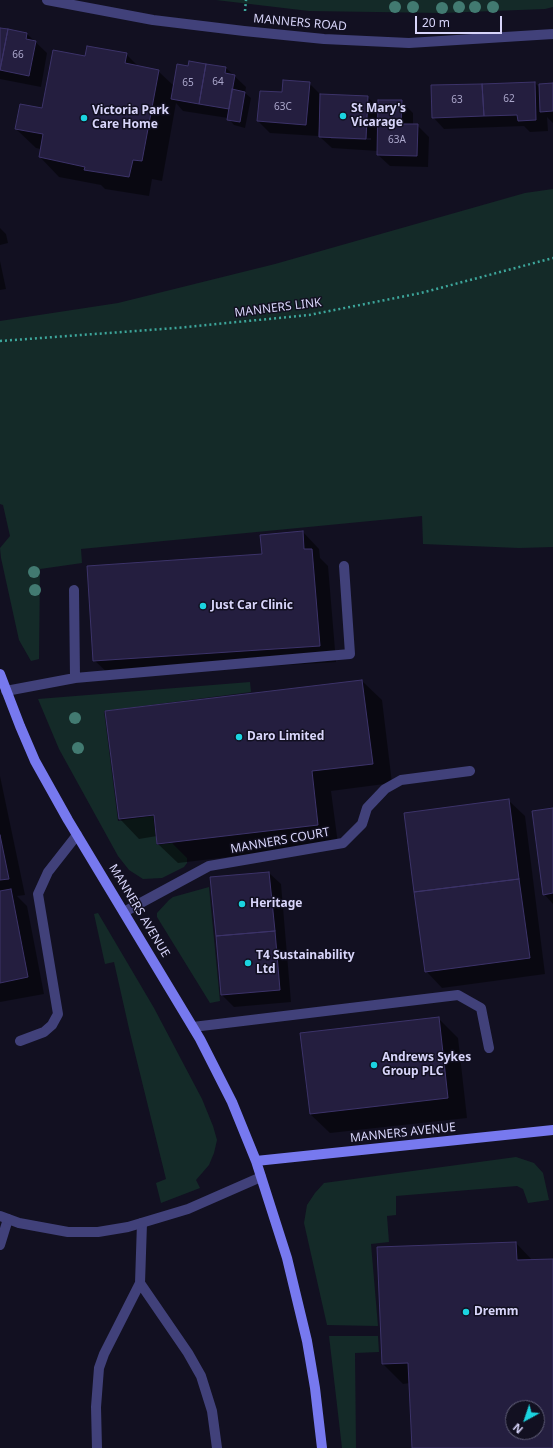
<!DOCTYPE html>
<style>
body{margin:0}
#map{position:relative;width:553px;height:1448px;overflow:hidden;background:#121021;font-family:"Noto Sans",sans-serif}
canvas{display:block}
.north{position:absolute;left:505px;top:1400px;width:40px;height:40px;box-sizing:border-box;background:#121021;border:1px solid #615f78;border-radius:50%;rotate:220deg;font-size:11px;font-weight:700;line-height:16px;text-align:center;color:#d8d5fa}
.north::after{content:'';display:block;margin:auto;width:14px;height:18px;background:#1bd4e0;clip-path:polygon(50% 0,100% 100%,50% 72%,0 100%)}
.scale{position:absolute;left:415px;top:16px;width:87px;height:18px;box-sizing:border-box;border:2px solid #d8d5fa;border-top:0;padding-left:5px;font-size:12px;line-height:14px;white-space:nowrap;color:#d8d5fa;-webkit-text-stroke:3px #121021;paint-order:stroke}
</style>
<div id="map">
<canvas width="553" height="1448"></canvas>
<div class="north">N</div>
<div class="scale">20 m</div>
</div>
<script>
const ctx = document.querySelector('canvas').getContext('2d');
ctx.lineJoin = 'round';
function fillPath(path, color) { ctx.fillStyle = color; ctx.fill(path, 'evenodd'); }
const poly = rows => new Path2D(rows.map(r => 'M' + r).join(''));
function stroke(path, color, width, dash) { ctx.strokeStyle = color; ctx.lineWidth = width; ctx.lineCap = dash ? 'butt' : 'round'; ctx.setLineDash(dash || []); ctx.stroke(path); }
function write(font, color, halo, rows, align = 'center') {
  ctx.font = font + ' "Noto Sans",sans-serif'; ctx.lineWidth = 3; ctx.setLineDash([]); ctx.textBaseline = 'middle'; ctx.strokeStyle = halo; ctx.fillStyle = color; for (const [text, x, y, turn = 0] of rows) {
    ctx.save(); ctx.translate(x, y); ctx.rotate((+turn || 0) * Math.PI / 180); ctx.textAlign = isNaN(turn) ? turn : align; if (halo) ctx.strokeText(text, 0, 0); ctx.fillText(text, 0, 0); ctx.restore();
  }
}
fillPath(poly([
 [216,0,553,0,553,7,545,9,442,13,309,11],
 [553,189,553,547,519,548,423,544,422,516,81,549,82,563,40,569,39,659,31,661,19,640,1,558,0,548,10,536,3,505,0,504,0,321,118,303,275,264,525,193],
 [250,682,251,692,104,711,118,821,153,816,157,845,172,843,187,858,187,863,184,867,162,878,143,879,129,870,118,856,59,749,38,699],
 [209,887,220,1001,210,1003,157,917,157,913,169,900,173,897],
 [98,913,154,1008,202,1099,213,1126,217,1140,214,1153,209,1165,196,1180,200,1188,161,1203,156,1183,166,1179,130,1033,114,962,105,964,94,914],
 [516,1157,534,1163,543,1173,549,1200,528,1203,523,1189,517,1186,396,1196,396,1215,387,1216,389,1242,371,1244,378,1326,327,1325,304,1223,307,1205,315,1193,324,1183],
 [329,1336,378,1336,379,1352,355,1353,356,1448,342,1448]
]), '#142a28');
fillPath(poly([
 [0,29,27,34,47,53,41,87,0,79],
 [126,54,139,67,158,71,174,86,188,67,226,68,246,87,245,93,251,98,245,128,234,125,228,118,183,111,176,103,162,181,152,179,149,196,105,189,101,185,59,177,40,157,41,149,36,148,16,129,43,109,86,57],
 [309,83,321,95,367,97,379,108,401,101,413,113,413,125,417,125,429,137,428,167,390,166,378,155,378,151,332,148,320,137,320,127,319,127,318,136,270,133,258,121,283,93],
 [331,137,371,138,371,140,331,139],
 [535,83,540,88,553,84,553,123,547,117,548,131,530,132,524,126,444,129,433,117],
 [0,228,6,234,8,243,0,245],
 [0,261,6,289,0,290],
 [303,532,319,549,320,558,328,566,336,662,111,676,94,660,263,555,262,535],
 [362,681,382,700,392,783,331,791,338,844,178,863,158,844,157,836,139,839,120,819,107,712],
 [0,776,25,895,17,896,27,906,44,994,0,1002],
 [508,800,525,816,545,974,442,988,426,971],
 [553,809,553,904,544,894],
 [269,873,281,884,291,1002,234,1007,222,995,211,878],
 [438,1018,458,1038,467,1118,330,1133,310,1114],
 [516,1243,533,1261,553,1260,553,1448,413,1448,410,1383,403,1384,383,1364],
 [513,1408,537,1408,537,1432,513,1432]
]), '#0007');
const building = poly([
 [0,28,8,29,0,70,0,28],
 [8,29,27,33,26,39,36,41,29,76,0,70,8,29],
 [87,46,127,53,125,63,159,70,142,161,133,160,129,177,84,170,85,167,39,157,43,134,15,129,20,104,42,108,53,50,85,56,87,46],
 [189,61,206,64,199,104,171,99,177,64,188,66,189,61],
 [206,64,226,67,225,73,235,75,229,109,199,104,206,64],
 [283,80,310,82,306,125,257,121,260,91,282,92,283,80],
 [535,82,536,120,518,121,517,115,484,116,482,84,535,82],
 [553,83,553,111,540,112,539,84,553,83],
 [482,84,484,116,432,118,431,85,482,84],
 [232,89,245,92,240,122,227,120,232,89],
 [320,94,368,96,366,139,319,137,320,94],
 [378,100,402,100,401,124,418,124,417,156,377,155,378,100],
 [303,531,304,549,312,549,320,646,93,661,87,566,262,554,260,535,303,531],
 [362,680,373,764,312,771,318,825,157,844,154,815,119,819,105,711,362,680],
 [509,799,519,879,414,892,404,813,509,799],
 [553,808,553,893,543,895,532,811,553,808],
 [0,835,9,879,0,880,0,835],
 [269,872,275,931,216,936,210,877,269,872],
 [519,879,530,958,425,972,414,892,519,879],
 [11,889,28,977,0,983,0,891,11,889],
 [275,931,280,990,221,995,216,936,275,931],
 [439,1017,448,1098,310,1114,300,1033,439,1017],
 [516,1242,517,1260,553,1259,553,1448,412,1448,408,1363,382,1364,377,1247,516,1242],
 [513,1408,537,1408,537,1432,513,1432,513,1408]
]);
fillPath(building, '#241e3f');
stroke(building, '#3c3369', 1);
stroke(poly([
 [245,11,246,0],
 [0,341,176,328,309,315,421,293,553,258]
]), '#3da69b', 2.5, [2, 3]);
stroke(poly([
 [74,590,75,678],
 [6,691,75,678,350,654,344,566],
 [124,912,209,866,343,843,362,824,367,808,385,789,401,780,470,771],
 [193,1027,458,995,481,1008,489,1048],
 [20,1041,44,1032,52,1025,58,1014,38,894,48,872,77,835],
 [0,1245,8,1219],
 [140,1283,188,1353,201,1376,212,1411,217,1448],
 [97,1448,96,1407,99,1368,104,1354,140,1283,142,1223]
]), '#41417a', 10);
stroke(poly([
 [47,0,153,20,244,31,324,39,409,43,553,34],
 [0,1216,19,1223,68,1232,98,1232,128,1227,188,1209,261,1177]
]), '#41417a', 10);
stroke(poly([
 [0,674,20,726,35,761,68,820,200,1039,232,1102,256,1161,287,1258,307,1341,315,1388,322,1448],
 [256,1161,553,1130]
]), '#7779ef', 10);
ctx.fillStyle = '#427a71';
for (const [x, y] of [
 [395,7],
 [413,7],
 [459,7],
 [475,7],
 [493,7],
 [442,8],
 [34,572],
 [35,590],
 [75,718],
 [78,748]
]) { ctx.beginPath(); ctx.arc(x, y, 6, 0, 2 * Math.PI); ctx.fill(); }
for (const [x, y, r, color] of [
 [343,116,4,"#1bd4e0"],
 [84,118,4,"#1bd4e0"],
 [203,606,4,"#1bd4e0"],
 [239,737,4,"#1bd4e0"],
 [242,904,4,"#1bd4e0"],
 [248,963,4,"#1bd4e0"],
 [374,1065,4,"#1bd4e0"],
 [466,1312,4,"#1bd4e0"]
]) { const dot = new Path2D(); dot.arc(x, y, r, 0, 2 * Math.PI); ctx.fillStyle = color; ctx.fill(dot); stroke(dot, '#121021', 1.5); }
write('10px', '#aba7cb', null, [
 ["66",18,55],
 ["64",218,82],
 ["65",188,83],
 ["62",509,99],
 ["63",457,100],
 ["63C",283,107],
 ["63A",397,140]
]);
write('12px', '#d8d5fa', '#121021', [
 ["MANNERS ROAD",300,23,5],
 ["MANNERS LINK",278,308,-7],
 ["MANNERS COURT",280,841,-10],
 ["MANNERS AVENUE",139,911,59],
 ["MANNERS AVENUE",403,1133,-6]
]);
write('bold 12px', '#d8d5fa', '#121021', [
 ["St Mary's",351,109],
 ["Vicarage",351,123],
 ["Victoria Park",92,111],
 ["Care Home",92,125],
 ["Just Car Clinic",211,606],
 ["Daro Limited",247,737],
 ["Heritage",250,904],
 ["T4 Sustainability",256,956],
 ["Ltd",256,970],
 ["Andrews Sykes",382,1058],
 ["Group PLC",382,1072],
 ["Dremm",474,1312]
], 'left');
</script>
